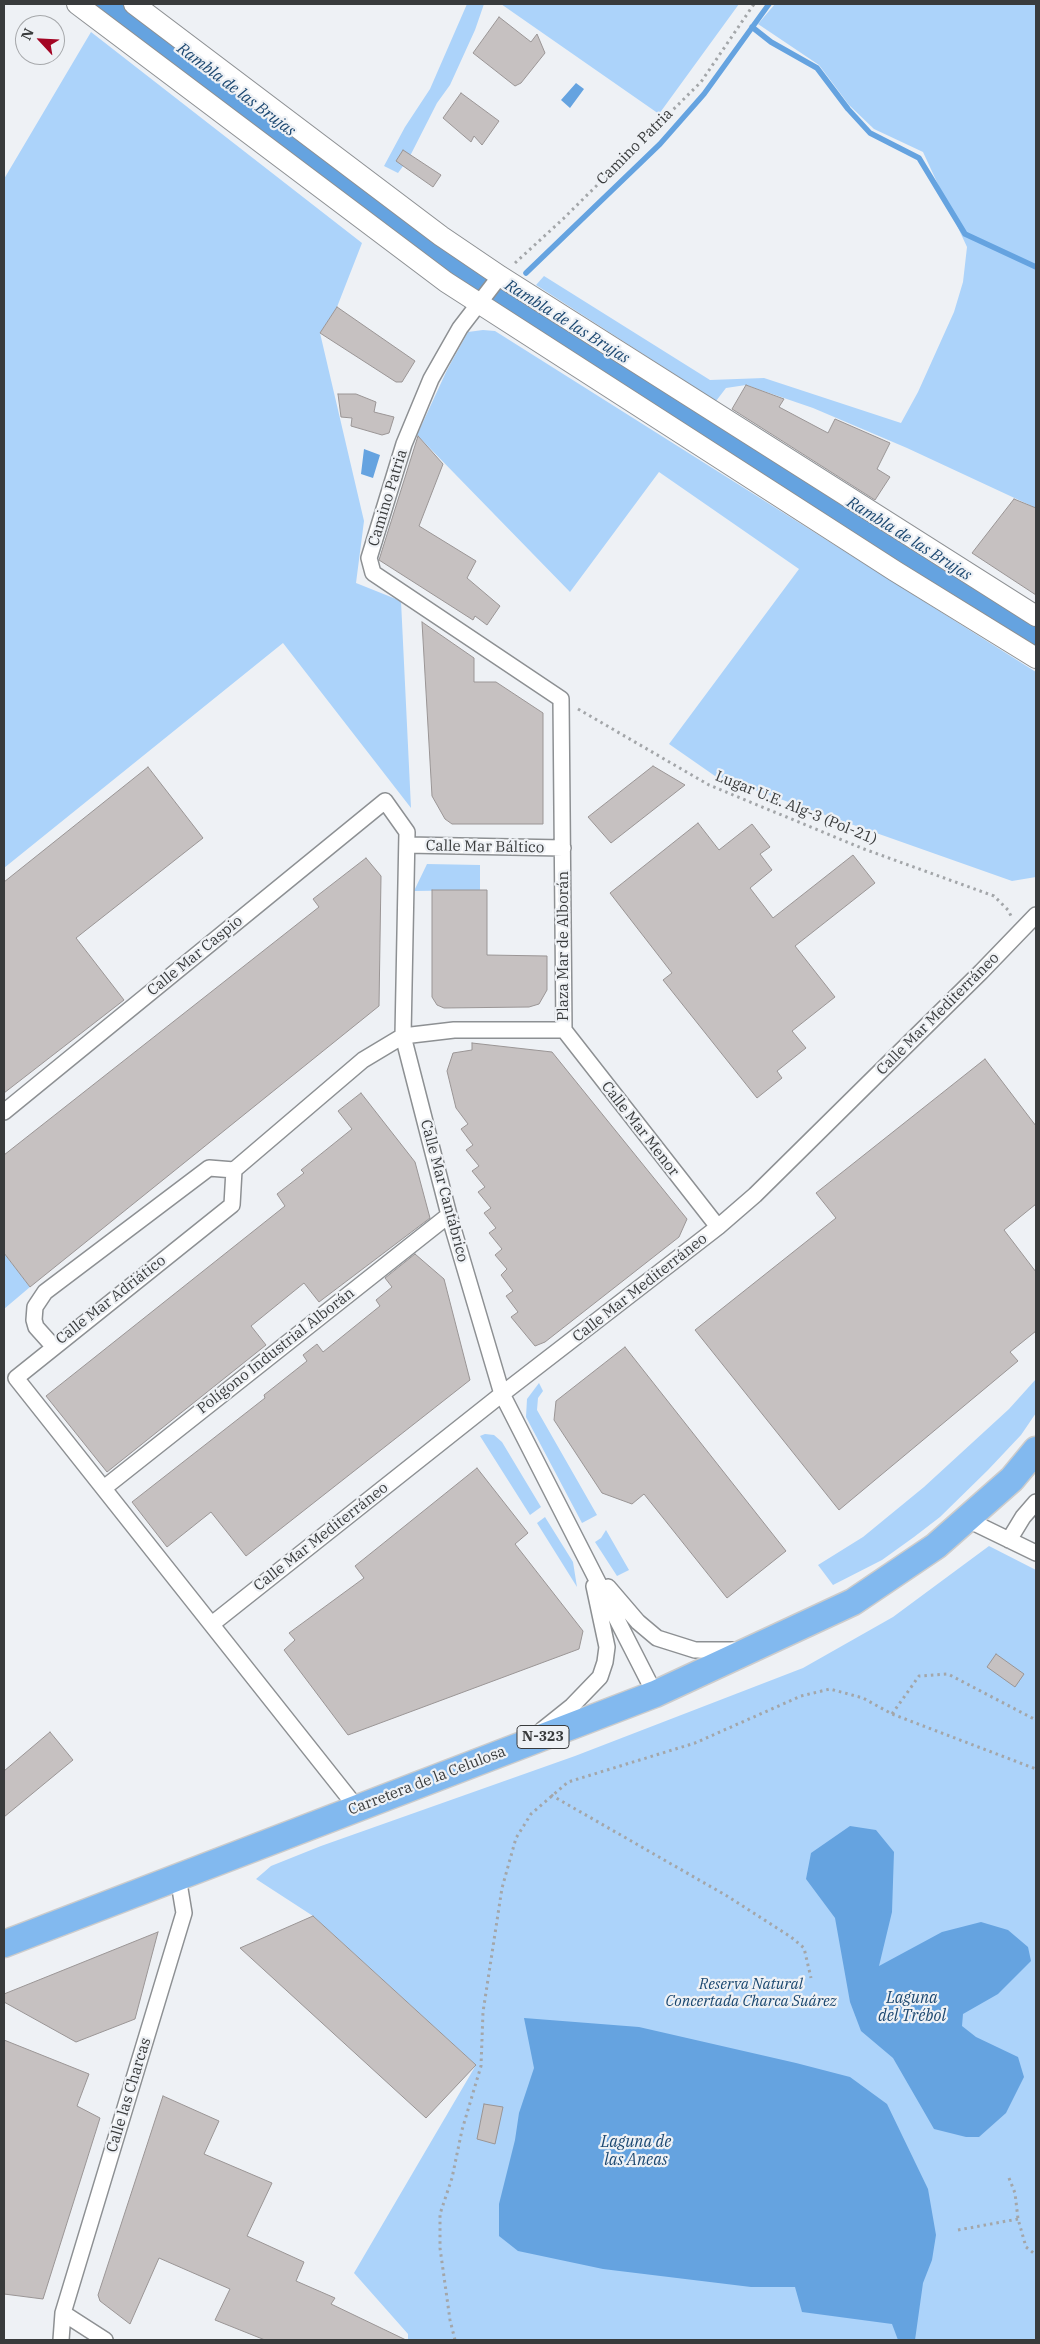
<!DOCTYPE html>
<meta charset="utf-8">
<style>
body{margin:0}
#map{position:relative;width:1040px;height:2344px;overflow:hidden;background:#eef1f5;font-family:"IBM Plex Serif",serif}
canvas{display:block}
.frame{position:absolute;inset:0;border:5px solid #393b3c;pointer-events:none}
.north{position:absolute;left:15px;top:15px;width:50px;height:50px;box-sizing:border-box;background:#eef1f5;border:1px solid #a6a8ab;border-radius:50%;rotate:295deg;font-size:14px;font-weight:700;line-height:20px;text-align:center;color:#393b3c}
.north::after{content:'';display:block;margin:auto;width:18px;height:22px;background:#a30524;clip-path:polygon(50% 0,100% 100%,50% 72%,0 100%)}
</style>
<div id="map">
<canvas width="1040" height="2344"></canvas>
<div class="frame"></div>
<div class="north">N</div>
</div>
<script>
const ctx = document.querySelector('canvas').getContext('2d');
ctx.lineJoin = 'round';
function fillPath(path, color) { ctx.fillStyle = color; ctx.fill(path, 'evenodd'); }
const poly = rows => new Path2D(rows.map(r => 'M' + r).join(''));
function stroke(path, color, width, dash) { ctx.strokeStyle = color; ctx.lineWidth = width; ctx.lineCap = dash ? 'butt' : 'round'; ctx.setLineDash(dash || []); ctx.stroke(path); }
function write(font, color, halo, rows, align = 'center') {
  ctx.font = font + ' "IBM Plex Serif",serif'; ctx.lineWidth = 4.5; ctx.setLineDash([]); ctx.textBaseline = 'middle'; ctx.strokeStyle = halo; ctx.fillStyle = color; for (const [text, x, y, turn = 0] of rows) {
    ctx.save(); ctx.translate(x, y); ctx.rotate((+turn || 0) * Math.PI / 180); ctx.textAlign = isNaN(turn) ? turn : align; if (halo) ctx.strokeText(text, 0, 0); ctx.fillText(text, 0, 0); ctx.restore();
  }
}
fillPath(poly([
 [467,4,484,4,475,30,450,85,437,103,409,158,398,173,384,166,405,127,430,89],
 [501,4,739,4,659,114],
 [775,4,1036,4,1036,508,907,448,813,408,746,385,726,388,716,401,536,285,544,276,710,380,764,378,901,423,918,392,954,312,963,282,967,247,923,152,874,129,849,105,819,65,758,24],
 [91,32,362,243,337,307,320,333,364,521,356,583,401,601,411,808,283,643,4,868,4,179],
 [483,330,495,331,1036,672,1036,877,1012,881,715,776,669,744,799,569,659,472,570,592,417,435,447,370,468,332],
 [427,864,480,865,480,890,414,891],
 [4,1253,30,1287,4,1309],
 [1036,1379,1036,1413,1021,1435,988,1470,940,1517,914,1537,882,1560,833,1585,818,1565,863,1537,924,1487,1009,1409],
 [539,1383,543,1391,538,1398,537,1410,597,1515,582,1523,526,1417,527,1399],
 [485,1434,494,1435,502,1442,541,1507,530,1515,480,1436],
 [545,1517,573,1562,577,1587,537,1523],
 [606,1530,629,1570,617,1576,595,1542,601,1538],
 [989,1546,1036,1570,1036,2340,408,2340,408,2334,354,2273,476,2065,313,1916,256,1879,271,1866,321,1846,575,1756,803,1668,893,1617]
]), '#acd3fa');
fillPath(poly([
 [87,4,123,4,255,103,1036,623,1036,650,492,304],
 [576,83,584,89,570,108,561,100],
 [364,449,380,455,373,478,361,474],
 [850,1826,876,1830,894,1852,892,1912,879,1966,942,1932,981,1922,1008,1930,1028,1947,1031,1961,998,1994,963,2014,962,2026,976,2037,1018,2057,1024,2077,1006,2113,979,2137,966,2137,934,2129,893,2058,861,2031,850,2002,835,1918,806,1879,811,1853],
 [524,2018,639,2027,796,2063,850,2077,887,2104,928,2189,936,2235,932,2260,923,2283,915,2340,898,2340,892,2324,802,2312,795,2287,751,2287,603,2269,518,2251,499,2236,499,2204,515,2140,519,2113,534,2068]
]), '#65a3e0');
stroke(poly([
 [752,27,771,42,817,68,848,109,870,133,919,158,965,234,1036,267],
 [526,273,660,144,704,94,769,4]
]), '#65a3e0', 5.5);
const building = poly([
 [499,17,531,42,537,34,545,53,521,83,515,86,473,53,499,17],
 [461,93,499,121,482,145,474,136,471,142,443,118,461,93],
 [403,150,441,175,433,187,396,161,403,150],
 [337,307,415,361,402,382,396,382,320,333,337,307],
 [746,385,784,399,779,407,828,433,835,419,890,443,877,469,890,477,875,500,732,409,746,385],
 [338,394,356,394,376,402,374,412,394,417,389,433,382,435,351,426,352,418,341,417,338,394],
 [418,436,443,464,419,526,476,561,467,578,500,606,487,625,475,616,473,620,379,560,418,436],
 [1014,499,1036,508,1036,595,972,553,1014,499],
 [422,622,474,658,474,682,496,682,543,713,543,824,452,824,445,819,432,796,422,622],
 [653,766,685,785,611,843,588,817,653,766],
 [148,767,203,838,76,938,124,1000,4,1093,4,882,148,767],
 [698,823,719,850,752,824,770,847,760,854,772,870,750,888,773,918,853,855,875,883,795,946,835,997,792,1031,806,1048,777,1071,782,1078,757,1098,663,980,672,973,610,893,698,823],
 [366,858,381,876,379,1006,30,1287,4,1253,4,1155,319,907,313,899,366,858],
 [432,890,487,890,487,955,547,956,547,990,539,1004,529,1007,444,1008,437,1005,432,997,432,890],
 [472,1043,552,1052,687,1219,679,1237,545,1342,535,1346,511,1317,518,1312,506,1296,513,1291,501,1275,507,1269,495,1255,502,1249,489,1233,496,1228,484,1213,491,1208,478,1192,485,1187,472,1171,479,1166,466,1150,473,1145,461,1129,468,1124,456,1108,447,1071,453,1053,472,1050,472,1043],
 [985,1059,1036,1126,1036,1204,1004,1230,1036,1272,1036,1331,1010,1352,1018,1361,839,1510,695,1330,836,1218,816,1193,985,1059],
 [361,1093,415,1162,430,1218,319,1302,304,1283,251,1326,266,1345,107,1472,46,1396,285,1206,277,1194,304,1173,301,1170,352,1129,338,1111,361,1093],
 [415,1254,444,1279,470,1380,246,1556,211,1512,167,1547,132,1502,265,1398,264,1395,307,1361,303,1355,317,1344,323,1352,380,1306,376,1300,392,1287,385,1278,415,1254],
 [625,1347,786,1551,727,1598,644,1494,632,1504,602,1493,554,1420,556,1401,625,1347],
 [477,1468,528,1533,515,1544,583,1631,579,1649,348,1735,284,1650,295,1640,289,1633,364,1578,355,1566,477,1468],
 [996,1654,1024,1674,1015,1687,987,1667,996,1654],
 [50,1732,73,1760,4,1817,4,1771,50,1732],
 [313,1916,476,2065,426,2118,240,1948,313,1916],
 [158,1932,135,2019,76,2042,4,2002,4,1994,158,1932],
 [4,2040,89,2074,77,2106,100,2118,43,2299,4,2294,4,2040],
 [163,2096,219,2121,204,2154,272,2183,247,2236,304,2262,296,2281,335,2298,331,2304,406,2340,265,2340,215,2320,230,2289,159,2258,130,2324,100,2301,98,2295,163,2096],
 [484,2104,503,2107,495,2144,477,2139,484,2104]
]);
fillPath(building, '#c6c1c1');
stroke(building, '#9a9595', 1);
const street = poly([
 [500,276,460,328,431,379,404,444,369,558,373,573,561,699,564,1030],
 [407,845,563,848],
 [564,1030,718,1227],
 [4,1112,385,801,407,832,403,1036,449,1215,502,1394,655,1694],
 [234,1170,232,1205,16,1378,357,1808],
 [53,1346,36,1327,34,1320,35,1307,45,1292,209,1168,234,1170,363,1060,403,1036,454,1030,564,1030],
 [104,1488,449,1215],
 [966,1519,1036,1553],
 [1009,1540,1023,1517,1036,1502],
 [608,1587,638,1622,657,1638,695,1650,739,1650],
 [212,1624,502,1394,718,1227,755,1195,981,972,1036,915],
 [542,1730,572,1706,600,1677,605,1662,607,1647,594,1586],
 [63,2313,105,2340],
 [61,2340,63,2313,184,1913,178,1877]
]);
const secondary = poly([
 [77,4,446,282,895,571,1036,658],
 [134,4,441,236,500,276,1036,616]
]);
const highway = poly([
 [4,1944,655,1694,853,1602,936,1546,1012,1479,1036,1450]
]);
stroke(street, '#8d9093', 18);
stroke(secondary, '#8d9093', 22);
stroke(highway, '#ccc', 29);
stroke(poly([
 [515,263,563,219,701,82,754,4],
 [578,709,709,785,864,849,994,896,1008,910,1012,918],
 [892,1714,919,1676,948,1674,1036,1720],
 [551,1795,727,1896,791,1937,804,1948,811,1978],
 [1009,2178,1015,2193,1018,2219,1026,2247,1036,2255],
 [958,2230,1018,2219],
 [455,2340,450,2320,440,2248,440,2214,452,2178,462,2130,481,2066,483,2012,502,1888,516,1838,531,1814,568,1782,695,1743,801,1696,830,1689,863,1698,892,1714,1036,1769]
]), '#a3a6a9', 3, [2.5, 4]);
stroke(street, '#fff', 15);
stroke(secondary, '#fff', 20);
stroke(highway, '#82b9ef', 26);
for (const [x, y, w] of [
 [543,1737,52]
]) { const box = new Path2D(); box.roundRect(x - w / 2, y - 11.5, w, 23, 4); ctx.fillStyle = '#eef1f5'; ctx.fill(box); stroke(box, '#393b3c', 1); }
write('bold 14px', '#393b3c', null, [
 ["N-323",543,1737]
]);
write('15px', '#393b3c', '#eef1f5', [
 ["Camino Patria",635,147,-45],
 ["Camino Patria",388,498,-73],
 ["Lugar U.E. Alg-3 (Pol-21)",796,808,22],
 ["Calle Mar Báltico",485,847,1],
 ["Plaza Mar de Alborán",564,946,-90],
 ["Calle Mar Caspio",195,956,-39],
 ["Calle Mar Mediterráneo",938,1014,-45],
 ["Calle Mar Menor",640,1129,52],
 ["Calle Mar Cantábrico",444,1191,75],
 ["Calle Mar Mediterráneo",640,1288,-38],
 ["Calle Mar Adriático",111,1300,-38],
 ["Polígono Industrial Alborán",276,1351,-38],
 ["Calle Mar Mediterráneo",321,1537,-38],
 ["Carretera de la Celulosa",427,1781,-21],
 ["Calle las Charcas",129,2095,-73]
]);
write('italic 15px', '#1a476f', '#eef1f5', [
 ["Reserva Natural",751,1985],
 ["Concertada Charca Suárez",751,2002]
]);
write('italic 16px', '#1c4871', '#eef1f5', [
 ["Rambla de las Brujas",236,90,37],
 ["Rambla de las Brujas",567,322,32],
 ["Rambla de las Brujas",909,539,32],
 ["Laguna",912,1998],
 ["del Trébol",912,2016],
 ["Laguna de",636,2142],
 ["las Aneas",636,2160]
]);
</script>
